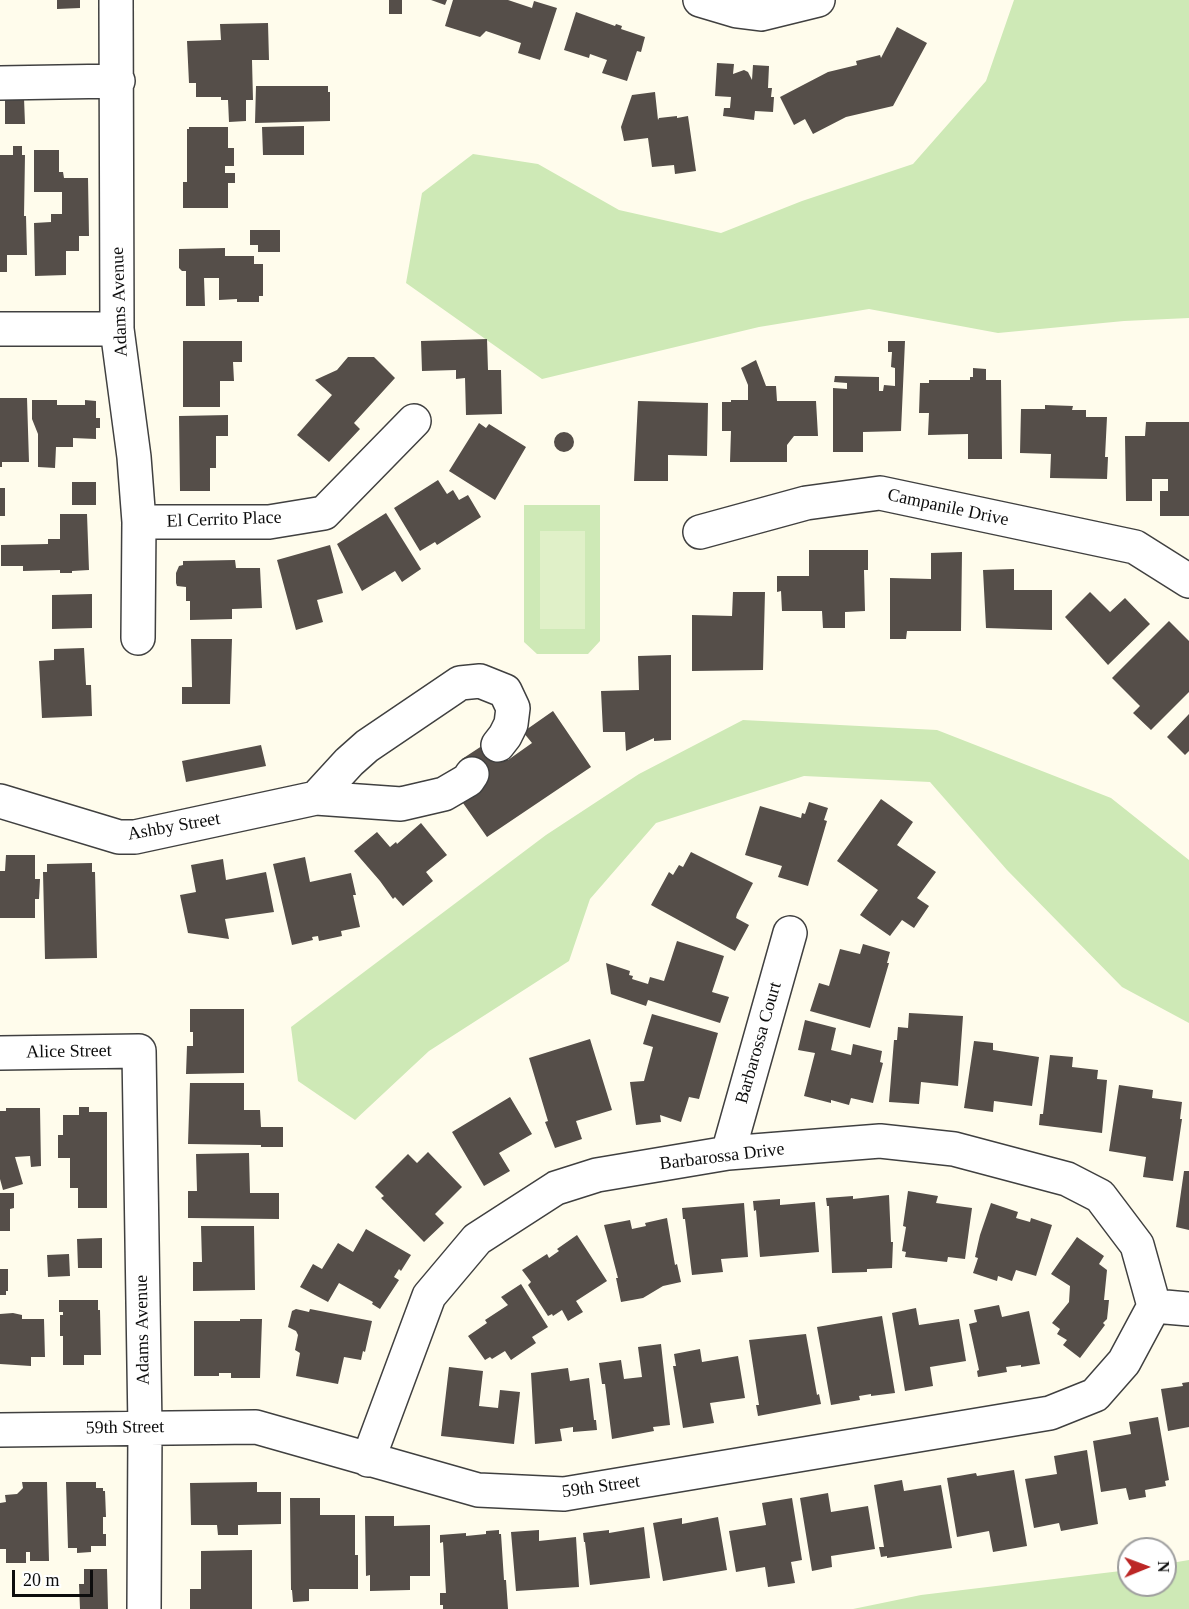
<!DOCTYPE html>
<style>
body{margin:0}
#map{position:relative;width:1189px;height:1609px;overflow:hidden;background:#fffcec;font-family:Georgia,serif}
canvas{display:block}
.north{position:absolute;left:1117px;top:1537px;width:60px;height:60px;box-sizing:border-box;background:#fff;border:2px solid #9e9e9e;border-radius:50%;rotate:89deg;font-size:16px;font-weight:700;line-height:24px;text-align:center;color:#0d0d0d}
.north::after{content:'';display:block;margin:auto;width:21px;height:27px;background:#bc2625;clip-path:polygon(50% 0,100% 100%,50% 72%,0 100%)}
.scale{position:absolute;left:12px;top:1570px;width:81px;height:27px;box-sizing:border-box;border:3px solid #0d0d0d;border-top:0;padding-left:8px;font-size:18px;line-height:21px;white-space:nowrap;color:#0d0d0d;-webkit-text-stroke:4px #fff;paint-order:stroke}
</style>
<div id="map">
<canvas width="1189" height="1609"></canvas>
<div class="north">N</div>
<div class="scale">20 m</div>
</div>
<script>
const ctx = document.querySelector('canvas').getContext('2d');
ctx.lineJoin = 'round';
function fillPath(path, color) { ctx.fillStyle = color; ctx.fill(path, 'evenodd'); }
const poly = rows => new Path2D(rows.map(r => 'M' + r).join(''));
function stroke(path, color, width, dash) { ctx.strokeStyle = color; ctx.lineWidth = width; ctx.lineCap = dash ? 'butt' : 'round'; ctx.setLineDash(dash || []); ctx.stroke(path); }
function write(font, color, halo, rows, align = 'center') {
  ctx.font = font + ' Georgia,serif'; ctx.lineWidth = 6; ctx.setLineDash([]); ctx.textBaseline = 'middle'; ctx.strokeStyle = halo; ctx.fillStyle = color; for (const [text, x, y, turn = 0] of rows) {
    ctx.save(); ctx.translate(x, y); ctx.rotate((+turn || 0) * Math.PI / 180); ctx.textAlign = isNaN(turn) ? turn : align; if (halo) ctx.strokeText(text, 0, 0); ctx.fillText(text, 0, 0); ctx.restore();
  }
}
fillPath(poly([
 [1014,0,1189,0,1189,318,1124,321,998,333,869,309,759,327,542,379,406,283,422,193,473,154,538,164,619,210,721,233,802,201,913,164,986,81],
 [524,505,600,505,600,641,588,654,537,654,524,642],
 [743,720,937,730,1111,798,1189,860,1189,1023,1122,987,1007,870,930,782,804,776,656,823,590,899,569,961,429,1051,355,1120,298,1081,291,1027,546,835,639,774],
 [1189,1560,1189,1609,853,1609,921,1595,1129,1570,1129,1585,1165,1585,1165,1564]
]), '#cee9b6');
fillPath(poly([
 [540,531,585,531,585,629,540,629]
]), '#e0f0c8');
fillPath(poly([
 [57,0,80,0,80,8,57,9],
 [389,0,402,0,402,14,389,14],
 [431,0,447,0,445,5],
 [453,0,508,0,532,8,534,1,557,8,540,60,518,53,521,43,486,31,480,37,445,26],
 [576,12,615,26,616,24,622,26,621,29,645,37,641,52,637,51,627,81,602,73,607,60,590,54,589,58,564,50],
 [268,23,269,60,252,60,253,100,246,100,246,121,229,122,228,100,221,100,221,97,196,97,196,83,189,83,187,41,221,40,220,24],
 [897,27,927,43,893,106,846,117,813,134,805,119,794,125,780,97,828,72,857,65,856,61,880,55,881,58],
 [717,63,734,64,733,74,744,70,748,72,752,80,753,65,769,66,768,88,772,88,771,97,774,97,773,112,755,111,754,120,723,116,724,108,730,108,731,97,715,96],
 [256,86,328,86,328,92,330,92,330,121,255,123],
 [655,92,658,120,659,118,677,116,677,118,688,116,696,171,675,174,674,165,652,167,648,138,624,141,621,127,632,95],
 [5,98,24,98,25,124,5,124],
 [304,126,304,155,263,155,262,127],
 [189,127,228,127,228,148,234,148,234,166,225,166,225,173,235,173,235,183,228,183,228,208,183,208,183,182,187,182,187,129,189,129],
 [13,146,22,146,22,155,25,155,24,216,26,216,27,255,7,255,7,272,0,272,0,155,13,155],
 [34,150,59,150,59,172,63,172,64,178,88,178,89,236,79,236,79,251,66,251,66,275,35,276,34,223,51,222,51,214,62,214,62,192,34,192],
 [250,230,280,230,280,252,258,252,258,245,250,245],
 [225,248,225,256,254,256,254,264,263,264,263,296,259,296,259,302,237,302,237,299,219,300,219,278,204,278,205,306,186,306,186,271,182,271,179,268,179,249],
 [487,339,488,370,501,370,502,414,466,415,465,378,456,379,456,370,422,371,421,341],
 [183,341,242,341,242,362,233,362,234,381,220,381,220,407,183,407],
 [888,341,905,341,901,431,863,432,863,452,833,452,833,388,847,389,847,383,834,382,835,376,879,377,879,391,883,391,884,385,895,386,895,368,891,367,892,352,888,352],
 [348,357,374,357,395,378,354,423,360,429,329,462,297,435,332,395,315,380,337,370],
 [756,360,766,386,776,386,777,401,816,401,818,436,794,436,787,445,787,462,730,462,731,431,722,431,722,402,731,402,731,400,748,400,748,385,741,368],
 [973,368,986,369,986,380,1001,380,1002,459,968,459,968,434,928,435,929,413,919,413,920,383,929,383,929,380,970,380,970,377,973,377],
 [0,398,27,398,29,462,2,462,2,467,0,467],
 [32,400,57,400,57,405,85,405,85,400,96,401,96,418,100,418,100,428,96,428,96,439,73,438,73,447,56,447,55,468,38,467,38,434,32,419],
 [638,401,708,403,707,456,668,455,668,481,634,481],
 [1045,405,1073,406,1072,410,1086,410,1086,417,1107,417,1105,457,1108,457,1107,479,1050,478,1051,454,1020,453,1021,409,1045,409],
 [228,415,228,436,216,436,216,468,210,468,210,491,180,491,179,416],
 [1146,422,1189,422,1189,516,1160,516,1160,491,1168,491,1168,479,1152,479,1152,501,1126,501,1125,436,1145,436],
 [479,423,486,428,489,424,526,447,495,500,449,471],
 '554 442a10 10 0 1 1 20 0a10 10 0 1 1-20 0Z',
 [438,480,447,494,453,490,459,500,468,495,481,517,437,545,435,542,420,551,394,508],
 [72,482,96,482,96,505,72,505],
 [0,488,5,488,5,516,0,516],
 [386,513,421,569,402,582,395,571,362,591,337,544],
 [60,514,87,514,89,570,72,571,72,573,60,573,60,570,23,571,23,566,1,566,1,545,48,544,48,539,60,539],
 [330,545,343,593,317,600,323,622,296,630,277,560],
 [809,550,868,550,868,570,864,570,865,611,845,612,845,628,823,628,822,611,782,611,781,591,777,592,777,576,809,576],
 [962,552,961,631,907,631,906,639,890,639,890,578,931,579,931,553],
 [235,560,236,568,260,568,262,608,232,609,232,619,190,620,190,601,186,601,186,587,177,586,176,583,176,573,179,566,183,565,183,561],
 [1014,569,1014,590,1052,590,1052,630,986,628,983,570],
 [733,592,765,592,763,670,692,671,692,615,732,616],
 [1090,592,1110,612,1125,598,1150,624,1108,665,1065,617],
 [92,594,92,628,52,629,52,595],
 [1169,621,1189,641,1189,692,1151,730,1133,713,1140,706,1112,678],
 [191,639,232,639,230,704,182,704,182,687,192,687],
 [84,648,86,685,91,685,92,716,42,718,39,661,54,660,54,649],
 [671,655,671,740,654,741,654,738,626,751,625,732,603,732,601,691,639,690,638,656],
 [553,711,591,767,487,837,458,796,478,782,462,759,494,738,508,760,532,743,523,732],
 [1189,714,1189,751,1185,755,1167,737],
 [261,745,266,766,186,782,182,761],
 [881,799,913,822,897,845,936,872,917,898,929,906,914,928,902,920,890,936,860,915,878,890,837,861],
 [809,802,828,808,824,820,827,821,808,886,778,877,782,866,745,855,760,806,801,818,802,813,805,814],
 [421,823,447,855,426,872,433,881,403,906,395,897,393,899,380,881,354,851,377,832,390,847,396,842,397,844],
 [691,852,753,883,737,914,736,918,749,925,735,951,651,905,669,872,673,875,679,865,683,867],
 [6,855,35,855,35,879,40,879,39,899,35,899,35,918,0,918,0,871,5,871],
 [305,857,310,882,351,873,356,895,353,895,360,927,341,931,342,936,319,941,318,936,312,937,313,940,292,945,273,864],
 [223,859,226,880,266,872,274,912,225,919,229,939,188,933,180,895,196,892,191,865],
 [92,863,92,872,95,872,97,958,45,959,43,872,47,872,47,864],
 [677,941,724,956,712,992,729,997,720,1023,648,1000,646,1006,611,994,606,963,630,971,629,975,633,976,632,979,648,984,650,977,664,981],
 [863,944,890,952,887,963,889,963,870,1028,810,1011,819,983,829,986,840,949,860,954],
 [190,1009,244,1009,244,1073,186,1074,187,1046,193,1046,193,1032,190,1032],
 [909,1013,963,1016,958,1086,921,1082,919,1104,889,1102,894,1040,897,1040,898,1027,908,1028],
 [652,1014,718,1033,699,1099,689,1097,681,1122,660,1115,661,1122,636,1125,630,1082,644,1081,653,1047,643,1044],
 [805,1020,836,1028,831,1050,851,1055,853,1044,882,1051,880,1062,883,1063,873,1103,851,1098,849,1105,831,1100,831,1103,804,1096,815,1053,798,1050],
 [590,1039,612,1110,576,1121,582,1139,555,1148,545,1122,548,1121,529,1058],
 [974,1041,993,1043,993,1050,1039,1057,1032,1106,994,1101,993,1112,964,1108],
 [1050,1055,1073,1057,1072,1067,1098,1070,1097,1079,1107,1080,1102,1133,1039,1125,1040,1114,1043,1114],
 [190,1083,244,1083,244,1110,260,1110,261,1127,283,1127,283,1147,261,1147,261,1145,188,1144],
 [1119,1085,1153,1090,1152,1098,1182,1102,1180,1119,1182,1119,1173,1181,1143,1177,1146,1157,1109,1151],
 [510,1097,532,1134,499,1153,510,1171,484,1186,452,1132],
 [79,1107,89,1107,89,1112,107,1112,107,1208,78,1208,78,1188,70,1188,70,1158,58,1158,58,1135,63,1135,63,1115,79,1115],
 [6,1108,40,1108,41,1166,31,1167,30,1156,15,1157,23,1184,3,1190,0,1179,0,1111,6,1111],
 [428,1152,462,1187,435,1214,444,1223,424,1242,381,1198,384,1196,375,1187,408,1154,417,1163],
 [249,1153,250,1193,279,1193,279,1219,188,1218,188,1191,197,1191,196,1154],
 [1184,1171,1189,1171,1189,1230,1176,1227],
 [908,1191,938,1196,936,1203,972,1208,965,1259,948,1257,947,1262,905,1257,906,1252,902,1251,906,1227,903,1226],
 [0,1193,14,1193,14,1208,10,1209,10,1231,0,1231],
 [889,1195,891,1242,893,1242,892,1268,867,1269,867,1272,832,1273,829,1206,827,1206,826,1198,853,1196,853,1199],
 [780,1199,780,1205,815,1202,819,1252,760,1257,756,1210,754,1211,753,1201],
 [744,1203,748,1257,721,1259,723,1272,692,1275,685,1219,683,1219,682,1208],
 [991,1203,1018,1212,1016,1218,1030,1222,1031,1218,1052,1225,1036,1276,1016,1270,1012,1281,998,1276,997,1281,973,1273,978,1258,975,1257,980,1235],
 [667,1218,675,1265,677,1264,681,1282,663,1286,643,1298,621,1302,616,1278,618,1278,604,1225,630,1220,632,1229,646,1226,645,1223],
 [201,1226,254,1226,255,1290,193,1291,193,1262,202,1262],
 [366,1229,411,1255,401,1271,399,1269,394,1277,399,1280,380,1309,372,1304,373,1302,339,1283,328,1302,300,1287,313,1264,322,1269,338,1243,353,1252],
 [577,1235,607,1281,576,1301,583,1312,568,1321,562,1310,553,1316,552,1314,548,1316,528,1285,531,1282,522,1270,547,1254,549,1258,559,1251,557,1249],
 [1077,1237,1104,1256,1099,1264,1107,1270,1104,1300,1109,1300,1107,1319,1103,1323,1105,1325,1080,1358,1063,1345,1067,1340,1057,1334,1060,1329,1052,1323,1069,1302,1070,1286,1051,1274],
 [102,1238,102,1268,78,1268,77,1239],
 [69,1254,70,1276,48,1277,47,1255],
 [0,1269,8,1269,8,1291,6,1291,6,1295,0,1295],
 [521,1284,548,1327,532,1337,536,1343,511,1360,505,1351,492,1359,490,1357,485,1360,468,1336,487,1323,485,1320,508,1305,501,1297],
 [59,1300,98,1300,98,1310,100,1310,101,1355,84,1355,84,1365,63,1365,63,1336,60,1336,60,1315,63,1315,63,1312,59,1312],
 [999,1305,1002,1317,1029,1311,1040,1364,1021,1367,1021,1365,1006,1367,1007,1372,978,1377,977,1371,979,1370,969,1324,977,1322,974,1310],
 [916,1308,919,1325,959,1319,966,1361,930,1367,933,1386,905,1391,892,1313],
 [296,1309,309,1312,310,1309,372,1321,365,1352,363,1351,361,1360,344,1357,338,1384,296,1376,300,1353,295,1350,298,1335,296,1331,288,1327,292,1311],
 [13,1313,22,1315,22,1319,44,1319,45,1357,31,1357,31,1366,0,1364,0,1314],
 [882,1316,895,1393,871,1396,871,1394,859,1396,860,1400,831,1405,817,1327],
 [240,1319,262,1319,260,1378,231,1378,231,1373,219,1373,219,1376,194,1376,194,1321,240,1321],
 [806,1334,817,1395,819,1394,821,1404,758,1416,756,1405,759,1405,749,1340],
 [661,1344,670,1425,653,1427,654,1431,612,1439,605,1384,602,1384,599,1363,621,1360,624,1379,642,1377,638,1347],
 [700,1349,702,1362,738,1356,745,1398,710,1403,714,1423,683,1428,673,1366,676,1366,674,1354],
 [449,1367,483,1371,479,1406,498,1408,500,1390,520,1392,514,1444,441,1436],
 [568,1368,570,1381,589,1378,594,1420,596,1420,597,1430,573,1432,573,1427,560,1429,562,1441,535,1444,531,1373],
 [1189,1382,1189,1427,1168,1431,1161,1389,1183,1386,1182,1383],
 [1158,1417,1169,1480,1165,1481,1166,1486,1145,1490,1146,1497,1129,1500,1126,1488,1101,1492,1093,1441,1131,1434,1129,1422],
 [1087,1450,1098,1524,1061,1531,1059,1523,1034,1528,1025,1479,1057,1474,1054,1456],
 [1014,1470,1027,1546,993,1552,989,1531,957,1537,947,1478,976,1473,977,1476],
 [902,1480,904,1491,941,1485,952,1548,887,1558,887,1556,881,1557,879,1547,884,1547,874,1485],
 [22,1482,47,1482,49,1561,30,1561,30,1552,26,1552,26,1563,6,1563,6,1549,0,1549,0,1503,6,1502,5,1495,17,1494,23,1488],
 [66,1482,96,1482,96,1488,103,1488,103,1491,105,1491,106,1517,103,1517,103,1534,106,1534,106,1546,91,1546,91,1552,77,1553,77,1548,68,1548],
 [257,1482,257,1492,281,1492,281,1524,238,1525,238,1535,218,1535,217,1525,191,1525,190,1483],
 [828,1493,831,1512,868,1506,875,1549,831,1556,832,1567,812,1571,800,1498],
 [290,1498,320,1498,320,1515,355,1515,355,1555,358,1555,358,1589,309,1589,309,1601,293,1602,292,1590,291,1590],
 [792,1498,802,1560,791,1562,795,1583,768,1587,765,1567,736,1572,729,1531,766,1525,762,1503],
 [365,1516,394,1516,394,1526,430,1525,430,1576,410,1576,410,1590,370,1591,370,1575,366,1576],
 [718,1517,727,1570,663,1581,653,1523,682,1518,682,1524],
 [644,1527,650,1578,590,1585,585,1542,584,1542,583,1533,609,1530,609,1533],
 [499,1530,499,1534,501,1534,504,1580,506,1580,508,1609,443,1609,443,1605,440,1605,440,1593,446,1593,443,1542,440,1543,440,1535,466,1533,466,1536,486,1534,486,1531],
 [539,1530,539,1541,576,1537,579,1587,516,1591,511,1532],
 [252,1550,252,1609,190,1609,190,1589,201,1589,201,1551],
 [84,1569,107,1569,108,1609,80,1609,79,1584,84,1584]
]), '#554e49');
const minor = poly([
 [116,0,117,329,134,457,139,522,138,638],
 [700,0,737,11,761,14,818,0],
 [0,83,118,81],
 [0,329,117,329],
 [139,522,269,522,324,513,414,421],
 [700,532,806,503,880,493,1135,547,1189,581],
 [472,774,468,780,444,794,401,804,316,798,349,762,367,746,460,683,480,681,505,691,513,708,511,724,505,736,498,745],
 [0,801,119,837,135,837,316,798],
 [0,1053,139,1051,145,1428,144,1609],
 [728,1153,790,933],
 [1154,1306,1189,1309],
 [0,1430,256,1427,478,1490,564,1494,1050,1413,1095,1395,1124,1362,1154,1306],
 [368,1460,429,1296,477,1239,556,1188,597,1175,728,1153,880,1141,954,1149,1067,1179,1100,1196,1137,1245,1154,1306]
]);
stroke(minor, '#404040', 36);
stroke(minor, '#fff', 33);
write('18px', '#0d0d0d', '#fff', [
 ["Adams Avenue",120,302,-92],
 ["Campanile Drive",948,508,12],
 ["El Cerrito Place",224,520,-2],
 ["Ashby Street",174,827,-10],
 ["Barbarossa Court",759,1043,-74],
 ["Alice Street",69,1052,-1],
 ["Barbarossa Drive",722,1157,-7],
 ["Adams Avenue",143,1330,-91],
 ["59th Street",125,1428,-1],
 ["59th Street",601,1487,-8]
]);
</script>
